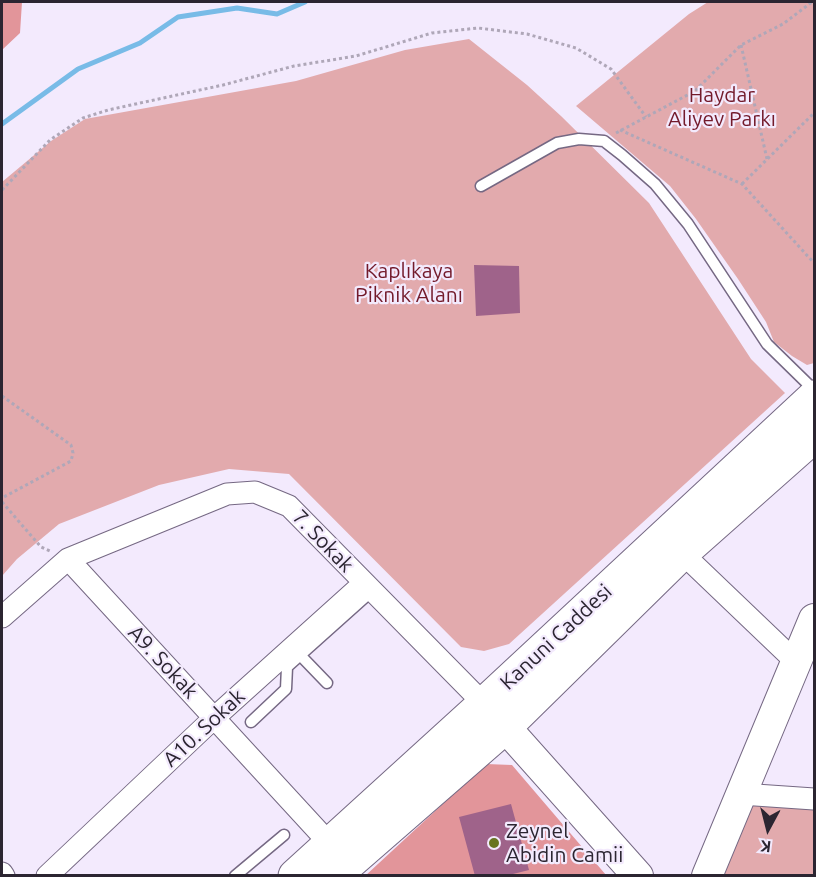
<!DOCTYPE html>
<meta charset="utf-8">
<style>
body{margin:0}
#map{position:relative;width:816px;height:877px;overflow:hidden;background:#f3eafd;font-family:Ubuntu,sans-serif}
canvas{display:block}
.frame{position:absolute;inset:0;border:3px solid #2b2531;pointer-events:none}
.north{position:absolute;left:738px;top:799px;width:60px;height:60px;-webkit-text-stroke:4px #f3eafd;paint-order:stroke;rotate:187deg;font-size:16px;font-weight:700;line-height:24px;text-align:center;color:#2b2531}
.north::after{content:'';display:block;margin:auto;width:21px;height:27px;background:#2b2531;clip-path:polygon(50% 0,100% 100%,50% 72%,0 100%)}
</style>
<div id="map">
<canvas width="816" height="877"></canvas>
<div class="frame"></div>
<div class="north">K</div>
</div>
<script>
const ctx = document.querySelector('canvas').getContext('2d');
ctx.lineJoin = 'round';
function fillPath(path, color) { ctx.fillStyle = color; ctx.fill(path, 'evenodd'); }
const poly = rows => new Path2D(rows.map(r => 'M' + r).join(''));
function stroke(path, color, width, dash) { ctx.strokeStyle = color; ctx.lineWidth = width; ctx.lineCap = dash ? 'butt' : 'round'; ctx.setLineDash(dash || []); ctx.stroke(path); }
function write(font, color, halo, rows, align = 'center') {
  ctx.font = font + ' Ubuntu,sans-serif'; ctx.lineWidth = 4.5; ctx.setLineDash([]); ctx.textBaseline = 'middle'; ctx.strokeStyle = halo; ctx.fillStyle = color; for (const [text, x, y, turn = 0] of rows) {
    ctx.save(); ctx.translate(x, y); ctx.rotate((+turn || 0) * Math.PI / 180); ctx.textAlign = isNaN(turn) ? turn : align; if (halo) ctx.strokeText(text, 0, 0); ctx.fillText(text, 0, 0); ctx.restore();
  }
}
fillPath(poly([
 [708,2,814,2,814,363,807,365,792,356,774,342,766,322,738,279,696,219,670,186,576,106,689,14],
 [469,39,527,85,561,116,649,203,751,359,785,393,509,644,484,651,461,647,289,474,229,469,159,485,59,524,17,559,2,576,2,182,51,141,85,119,296,81,405,50],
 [755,800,814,807,814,875,722,876]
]), '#e2aaad');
fillPath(poly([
 [2,2,22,2,20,33,2,50],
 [486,764,512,765,606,875,365,876]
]), '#e2959a');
stroke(poly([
 [2,124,78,69,140,43,178,17,237,8,277,14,305,2]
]), '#78bbe7', 5);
fillPath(poly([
 [474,265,519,266,520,313,476,316],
 [511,804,529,870,505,876,475,876,459,817]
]), '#9f638a');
const service = poly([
 [481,186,557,143,579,139,604,141,622,155,655,184,688,224,767,344,814,390],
 [300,655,327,683],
 [251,722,286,689,287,667,372,591],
 [235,876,284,835]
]);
const minor = poly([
 [682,553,796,662],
 [68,559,330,844],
 [2,617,68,559,227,494,255,492,289,506,484,704],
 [741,794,814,799],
 [2,873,4,876],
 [47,876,214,718,364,583]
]);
const secondary = poly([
 [490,710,638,876],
 [707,876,814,619]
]);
const primary = poly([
 [295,876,484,704,814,397],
 [334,876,505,727,682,553,814,436]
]);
stroke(service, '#756883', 13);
stroke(minor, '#756883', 23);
stroke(secondary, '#756883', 32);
stroke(primary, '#756883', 35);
stroke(poly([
 [741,45,767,159],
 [620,130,742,184,814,263],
 [616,133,695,91,741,45,783,24,812,2],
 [742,184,814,113],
 [2,190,50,140,83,118,108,110,223,85,294,66,356,56,432,33,478,28,527,34,576,48,611,69,646,117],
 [2,396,71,445,73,453,71,461,2,498],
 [2,502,41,547,50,551]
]), '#afa7b8', 3, [3, 3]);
stroke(service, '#fff', 10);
stroke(minor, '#fff', 21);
stroke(secondary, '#fff', 30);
stroke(primary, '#fff', 33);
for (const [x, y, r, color] of [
 [494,843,6,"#687520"]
]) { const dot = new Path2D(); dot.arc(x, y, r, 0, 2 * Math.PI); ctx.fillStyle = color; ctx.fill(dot); stroke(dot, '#f3eafd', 2); }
write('21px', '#731a2b', '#f3eafd', [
 ["Haydar",722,95],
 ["Aliyev Parkı",722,119],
 ["Kaplıkaya",409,271],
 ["Piknik Alanı",409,295]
]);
write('21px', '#2b2531', '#f3eafd', [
 ["7. Sokak",323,541,46],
 ["Kanuni Caddesi",556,637,-43],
 ["A9. Sokak",163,662,47],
 ["A10. Sokak",204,728,-43]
]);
write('21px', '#2b2531', '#f3eafd', [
 ["Zeynel",506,831],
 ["Abidin Camii",506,855]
], 'left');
</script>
